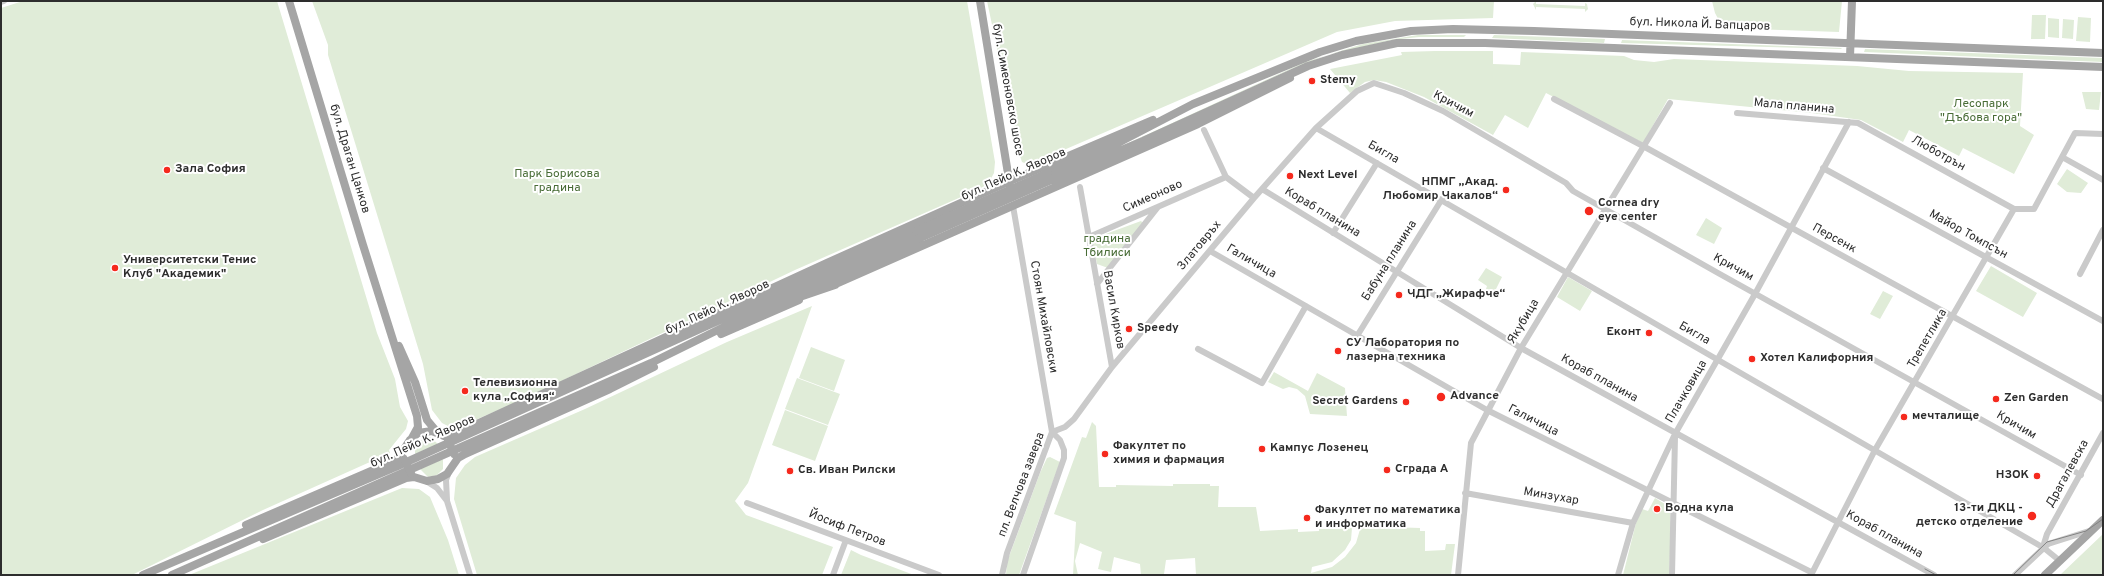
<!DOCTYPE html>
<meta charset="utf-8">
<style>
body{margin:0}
#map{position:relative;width:2104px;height:576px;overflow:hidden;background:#fff;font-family:Overpass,sans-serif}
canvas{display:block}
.frame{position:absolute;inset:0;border:2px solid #2d2d2d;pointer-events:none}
</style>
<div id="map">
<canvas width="2104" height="576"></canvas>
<div class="frame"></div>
</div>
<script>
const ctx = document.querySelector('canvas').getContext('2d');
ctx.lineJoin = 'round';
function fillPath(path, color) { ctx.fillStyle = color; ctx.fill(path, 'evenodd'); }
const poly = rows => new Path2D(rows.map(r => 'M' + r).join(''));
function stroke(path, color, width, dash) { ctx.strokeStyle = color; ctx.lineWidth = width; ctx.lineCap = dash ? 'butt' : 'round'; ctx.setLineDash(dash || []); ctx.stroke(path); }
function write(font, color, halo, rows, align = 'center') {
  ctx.font = font + ' Overpass,sans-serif'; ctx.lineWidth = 4; ctx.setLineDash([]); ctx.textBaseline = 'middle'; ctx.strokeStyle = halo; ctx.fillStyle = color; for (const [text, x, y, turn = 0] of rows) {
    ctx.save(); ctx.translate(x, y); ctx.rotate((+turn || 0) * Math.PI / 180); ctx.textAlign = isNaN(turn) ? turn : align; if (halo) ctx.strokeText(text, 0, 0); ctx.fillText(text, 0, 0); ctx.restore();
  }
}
fillPath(poly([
 [23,1,277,1,377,333,395,379,400,407,408,421,406,429,389,450,390,453,263,510,132,575,1,575,1,8],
 [312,1,967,1,995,162,994,173,988,184,977,190,795,270,515,403,454,429,442,423,432,410,423,364,328,55,328,45],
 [987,1,1494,1,1493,18,1395,21,1337,32,1029,165,1022,162,1019,153],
 [1536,1,1536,4,1585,6,1585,3,1587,4,1588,9,1585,12,1585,9,1536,7,1536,10,1533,4],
 [1712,1,1842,1,1839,32,1723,28,1715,13],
 [2032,15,2046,15,2045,39,2031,39],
 [2078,17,2091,18,2090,42,2076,41],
 [2048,18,2059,19,2059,38,2048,37],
 [2063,19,2074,20,2073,39,2062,38],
 [1418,35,1466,35,1464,37,1419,37,1392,40,1327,55,1294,68,1155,132,1122,146,1305,62,1363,44],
 [1494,35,1605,39,1604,43,1492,38],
 [1622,40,1841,48,1842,49,1621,43],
 [1865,49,2103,58,2103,62,1864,52],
 [1435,51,1493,51,1493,64,1520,65,1521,52,1624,56,1634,60,1654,62,1674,59,1857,66,1909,71,2023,73,2020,126,2034,135,2014,174,1963,148,1959,156,1909,130,1903,142,1861,120,1812,113,1668,99,1643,143,1546,93,1528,128,1505,115,1493,135,1424,97,1386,82,1374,80,1365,82,1350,93,1330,69,1402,55,1401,52],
 [2082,92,2101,92,2099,110,2086,109],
 [2067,169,2088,183,2081,193,2067,192,2057,184],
 [1706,218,1722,228,1714,244,1696,235],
 [1141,221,1143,223,1108,268,1097,264,1092,239],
 [1991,266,2037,293,2023,317,1976,291],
 [1486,268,1502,277,1494,293,1486,289,1487,286,1478,280],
 [1568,277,1592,291,1580,311,1557,297],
 [1883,291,1893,296,1880,319,1870,314],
 [812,306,748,483,735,501,746,515,833,547,822,575,477,575,454,499,456,478,465,465,475,457,585,409,727,342],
 [811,347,845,360,834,391,799,378],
 [1274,372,1308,391,1317,373,1345,388,1347,416,1310,414,1305,396,1297,389,1289,387,1283,389,1268,382],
 [797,378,840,394,828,425,785,409],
 [785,410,828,426,815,461,772,445],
 [1092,422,1096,426,1099,487,1116,487,1116,485,1173,486,1173,484,1210,484,1210,486,1219,486,1218,507,1256,507,1260,531,1298,529,1298,532,1319,531,1319,529,1352,528,1351,540,1345,550,1332,562,1312,567,1311,573,1332,567,1345,557,1356,543,1361,526,1420,528,1420,531,1425,531,1425,551,1445,550,1446,544,1455,544,1451,575,1196,575,1195,558,1166,560,1164,574,1141,575,1140,564,1114,557,1111,572,1098,569,1102,552,1080,543,1075,561,1078,575,1073,575,1076,522,1054,514,1082,437,1086,438],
 [425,437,430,437,438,444,415,454,415,445],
 [1050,457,1060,462,1019,575,1006,575,1007,562,1040,473,1047,458],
 [443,459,443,469,437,475,428,477,420,469],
 [402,488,419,489,430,497,448,540,459,575,189,575],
 [1655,498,1670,507,1671,531,1669,575,1623,575,1636,523,1642,509,1648,511],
 [2103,534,2103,575,2060,575],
 [851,550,861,555,914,575,841,575]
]), '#e0ecd8');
stroke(poly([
 [1,2,4,1],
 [1554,99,1643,146,2103,399],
 [1737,113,1858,123,2014,209,2034,209,2075,133,2103,134],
 [1316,128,2044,548,2060,561],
 [1204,130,1226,177,1254,198],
 [2062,157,2103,180],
 [1823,168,2103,321],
 [1080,187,1112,367],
 [1262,189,1521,348,1934,575],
 [1333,233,1377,163],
 [1089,237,1226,177],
 [1210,251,1487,410,1811,572],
 [2080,274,2103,230],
 [1097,284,1158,207],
 [1357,336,1442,199],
 [1198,349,1262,383,1306,306],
 [1052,432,1065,427,1074,419,1112,367,1254,198,1316,128,1357,91,1374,83,1404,93,1443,111,1566,183,1573,191,1718,273,2081,475],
 [426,481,437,488,447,501,470,575],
 [1465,493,1633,523],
 [447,500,446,480,449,472],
 [747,503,939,575],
 [2043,547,2047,534,2103,433],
 [833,575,846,540],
 [1002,575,1007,553,1052,432,1013,206],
 [1023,575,1064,458,1064,450,1060,440,1052,432],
 [1458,575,1471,443,1521,348,1670,103],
 [1618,575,1633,523,1675,434,1755,294,1849,122],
 [1672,575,1675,437],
 [1811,575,1875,450,2014,209],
 [2015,575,2048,544,2089,531]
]), '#cacaca', 6);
stroke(poly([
 [289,1,363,245,417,416,418,427,412,438],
 [980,1,1010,186],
 [1850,57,1852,1],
 [1048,173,1116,144,1193,104,1320,52,1356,41,1411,31,1453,29,1534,31,2103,53],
 [1051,180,1143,141,1308,66,1342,55,1397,43,1485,43,2103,67],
 [831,286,1198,124,1290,78],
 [791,300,835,285],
 [721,334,799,300],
 [399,346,415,382,427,420,437,432],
 [441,434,452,435,477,424,827,263,1010,181,1153,120],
 [246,525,392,462,398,458,410,440,418,433,432,431,444,436],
 [263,539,406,478,414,477,427,481,438,479,447,474,458,458,465,454,610,389,654,367],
 [143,575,400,465,916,231],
 [172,575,651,363,746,316,920,238],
 [2045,575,2103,520]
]), '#a5a5a5', 8);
stroke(poly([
 [1925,569,1936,575],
 [2013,575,2047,542,2086,531,2103,519]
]), '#828282', 1);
stroke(poly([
 [916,231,1048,173],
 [920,238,1051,180],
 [448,440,454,454],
 [404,459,411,473]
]), '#a5a5a5', 8);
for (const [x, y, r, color] of [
 [1312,81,4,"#f5291d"],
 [167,170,4,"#f5291d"],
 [1290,176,4,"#f5291d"],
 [1506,190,4,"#f5291d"],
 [1589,211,5,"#f5291d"],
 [115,268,4,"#f5291d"],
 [1399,295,4,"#f5291d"],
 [1129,329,4,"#f5291d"],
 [1649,333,4,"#f5291d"],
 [1338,351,4,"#f5291d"],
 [1752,359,4,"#f5291d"],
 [465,391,4,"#f5291d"],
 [1441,397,5,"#f5291d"],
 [1996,399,4,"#f5291d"],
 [1406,402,4,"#f5291d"],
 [1904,417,4,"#f5291d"],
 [1262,449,4,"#f5291d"],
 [1105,454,4,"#f5291d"],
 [1387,470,4,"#f5291d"],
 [790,471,4,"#f5291d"],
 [2037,476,4,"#f5291d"],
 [1657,509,4,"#f5291d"],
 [2032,516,5,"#f5291d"],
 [1307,518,4,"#f5291d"]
]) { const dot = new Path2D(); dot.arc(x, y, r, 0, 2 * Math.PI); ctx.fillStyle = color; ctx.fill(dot); stroke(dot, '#fff', 1.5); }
write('12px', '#2d2d2d', '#fff', [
 ["бул. Никола Й. Вапцаров",1700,25,2],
 ["бул. Симеоновско шосе",1007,90,80],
 ["Кричим",1453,105,28],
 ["Мала планина",1794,107,5],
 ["Бигла",1383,153,30],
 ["Люботрън",1938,154,29],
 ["бул. Драган Цанков",349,159,73],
 ["бул. Пейо К. Яворов",1014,175,-24],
 ["Симеоново",1153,197,-24],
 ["Кораб планина",1322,213,31],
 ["Майор Томпсън",1968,235,29],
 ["Персенк",1834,239,29],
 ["Златовръх",1200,246,-50],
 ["Бабуна планина",1390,261,-58],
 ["Галичица",1251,262,30],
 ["Кричим",1733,268,29],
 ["бул. Пейо К. Яворов",718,308,-25],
 ["Васил Кирков",1113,310,80],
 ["Стоян Михайловски",1043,317,80],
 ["Якубица",1524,322,-59],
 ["Бигла",1694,334,30],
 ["Трепетлика",1928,339,-60],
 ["Кораб планина",1599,379,29],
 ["Плачковица",1687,392,-60],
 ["Галичица",1533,421,27],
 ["Кричим",2016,426,30],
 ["бул. Пейо К. Яворов",423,442,-24],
 ["Драгалевска",2068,474,-61],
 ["пл. Велчова завера",1022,485,-69],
 ["Минзухар",1551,497,10],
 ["Йосиф Петров",847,529,21],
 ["Кораб планина",1884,535,29]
]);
write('bold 12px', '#2d2d2d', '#fff', [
 ["Stemy",1320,81],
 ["Зала София",175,170],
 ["Next Level",1298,176],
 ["НПМГ „Акад.",1498,183,"right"],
 ["Любомир Чакалов“",1498,197,"right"],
 ["Cornea dry",1598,204],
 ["eye center",1598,218],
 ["Университетски Тенис",123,261],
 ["Клуб \"Академик\"",123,275],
 ["ЧДГ „Жирафче“",1407,295],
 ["Speedy",1137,329],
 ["Еконт",1641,333,"right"],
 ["СУ Лаборатория по",1346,344],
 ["лазерна техника",1346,358],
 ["Хотел Калифорния",1760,359],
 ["Телевизионна",473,384],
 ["кула „София“",473,398],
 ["Advance",1450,397],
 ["Zen Garden",2004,399],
 ["Secret Gardens",1398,402,"right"],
 ["мечталище",1912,417],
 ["Факултет по",1113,447],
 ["химия и фармация",1113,461],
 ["Кампус Лозенец",1270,449],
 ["Сграда А",1395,470],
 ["Св. Иван Рилски",798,471],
 ["НЗОК",2029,476,"right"],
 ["Водна кула",1665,509],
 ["13-ти ДКЦ -",2023,509,"right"],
 ["детско отделение",2023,523,"right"],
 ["Факултет по математика",1315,511],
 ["и информатика",1315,525]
], 'left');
write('12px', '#486c36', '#fff', [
 ["Лесопарк",1981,105],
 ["\"Дъбова гора\"",1981,119],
 ["Парк Борисова",557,175],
 ["градина",557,189],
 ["градина",1107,240],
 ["Тбилиси",1107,254]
]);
</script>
